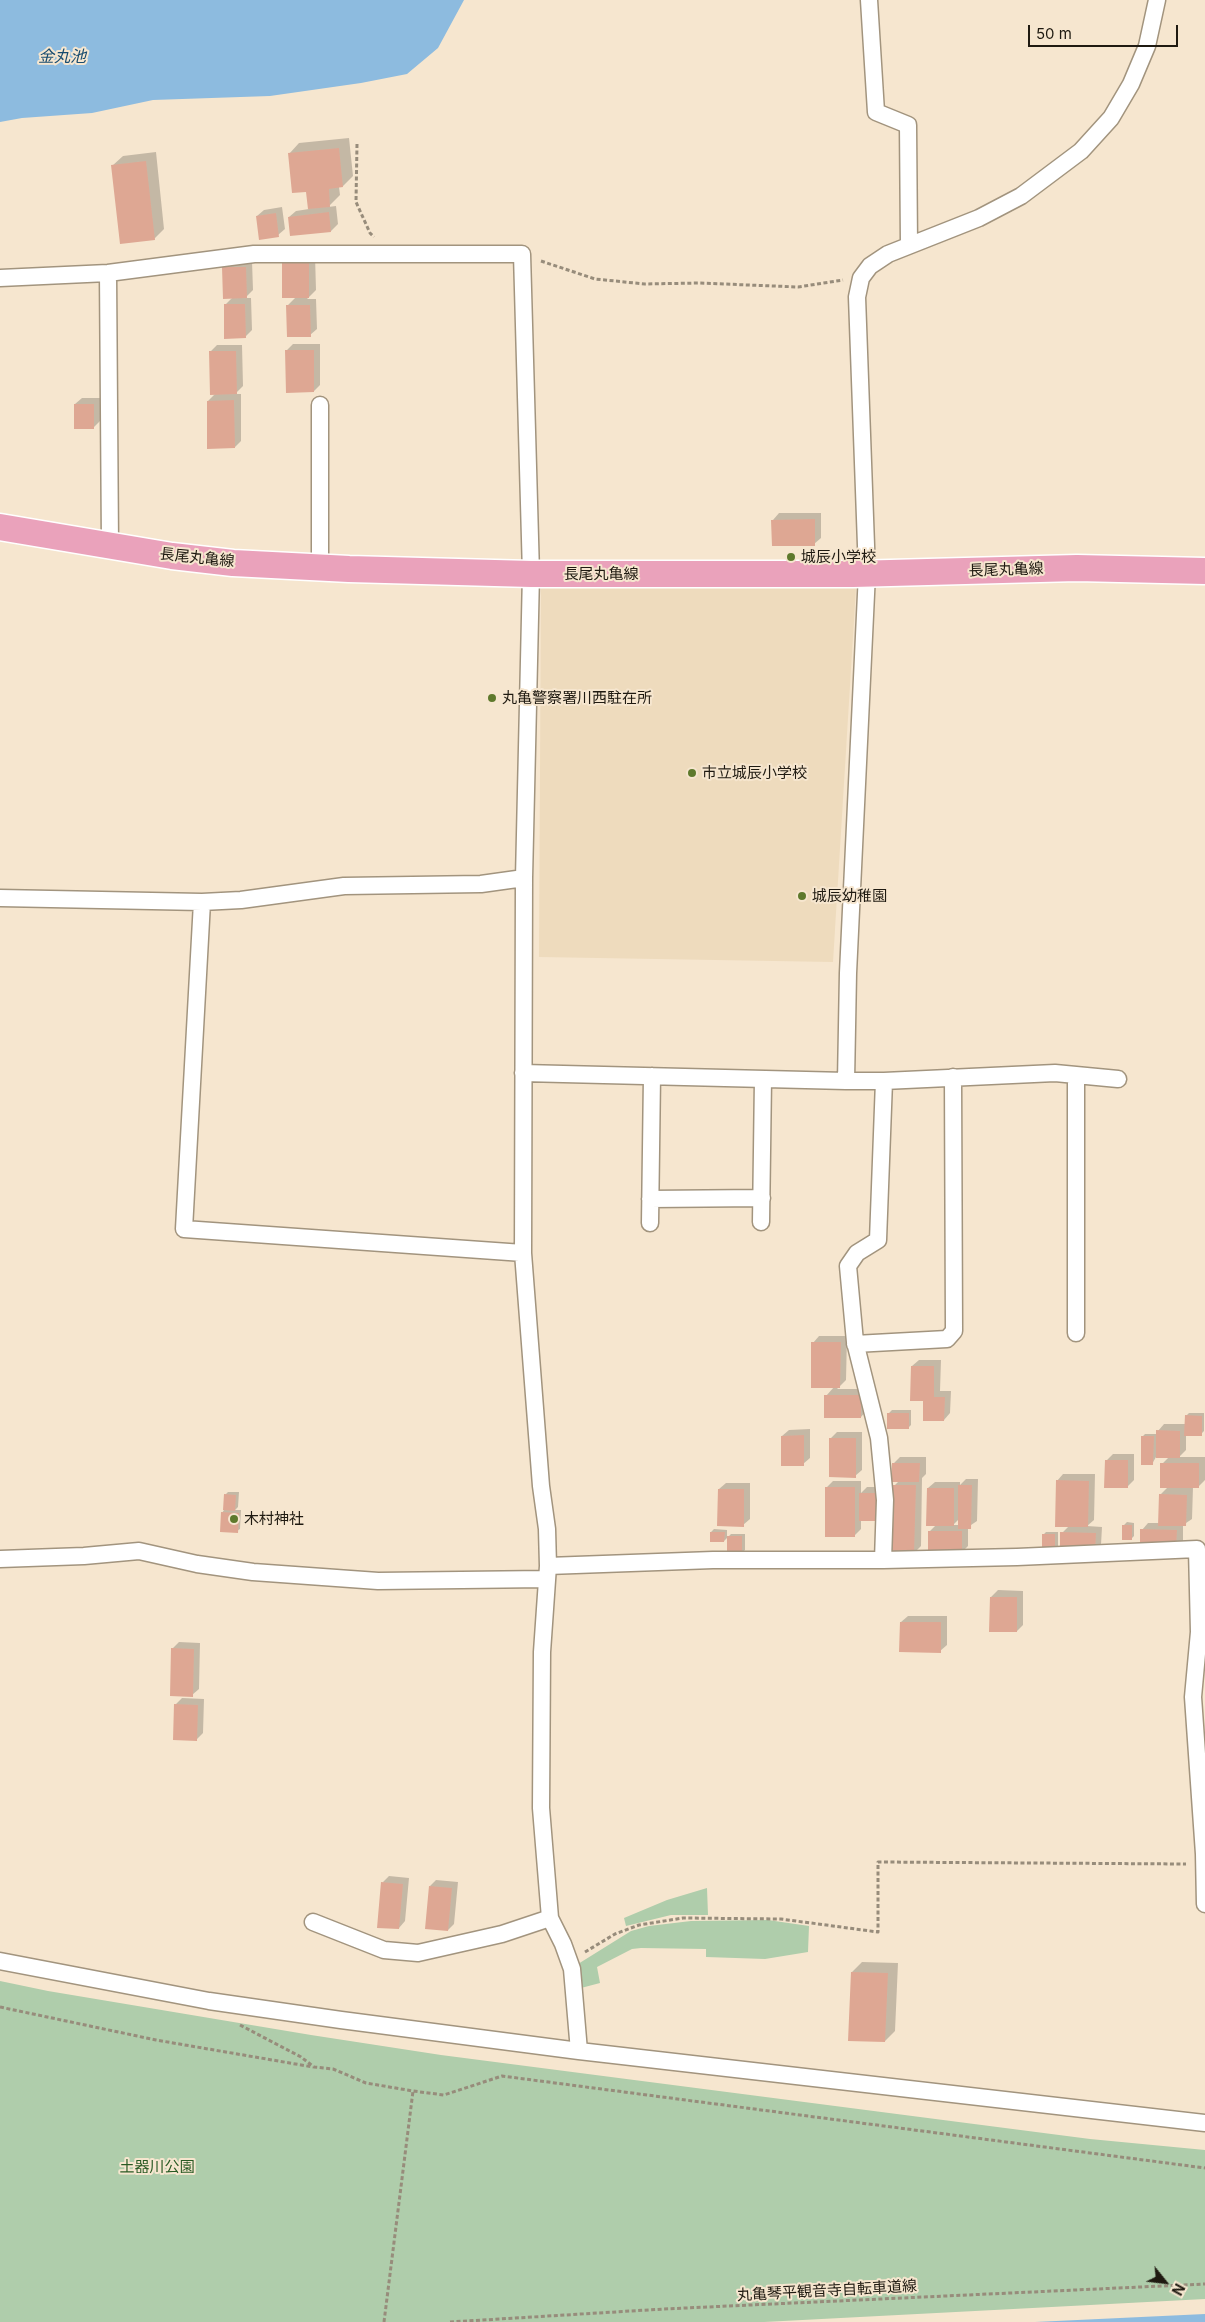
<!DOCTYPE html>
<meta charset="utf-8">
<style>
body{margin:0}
#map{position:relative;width:1205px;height:2322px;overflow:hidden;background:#f6e6cf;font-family:Inter,sans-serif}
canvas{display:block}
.north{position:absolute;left:1140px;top:2257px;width:50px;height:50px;-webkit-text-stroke:4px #f6e6cf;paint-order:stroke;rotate:119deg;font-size:14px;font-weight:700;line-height:20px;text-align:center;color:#1f1a11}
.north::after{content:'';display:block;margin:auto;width:18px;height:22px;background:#1f1a11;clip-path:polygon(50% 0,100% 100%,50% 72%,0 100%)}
.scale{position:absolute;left:1028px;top:25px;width:150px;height:22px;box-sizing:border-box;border:2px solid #1f1a11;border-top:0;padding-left:6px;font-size:15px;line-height:18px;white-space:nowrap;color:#1f1a11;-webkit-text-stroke:4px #f6e6cf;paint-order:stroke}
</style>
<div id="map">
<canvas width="1205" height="2322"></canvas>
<div class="north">N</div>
<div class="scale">50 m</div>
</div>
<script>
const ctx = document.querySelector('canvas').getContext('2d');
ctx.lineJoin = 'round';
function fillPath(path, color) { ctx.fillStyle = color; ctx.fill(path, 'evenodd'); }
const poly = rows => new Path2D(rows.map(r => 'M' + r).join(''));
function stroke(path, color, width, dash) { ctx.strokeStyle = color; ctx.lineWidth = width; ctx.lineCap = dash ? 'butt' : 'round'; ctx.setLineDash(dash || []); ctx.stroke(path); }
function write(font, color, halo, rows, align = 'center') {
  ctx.font = font + ' Inter,"Noto Sans JP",sans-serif'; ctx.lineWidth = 4; ctx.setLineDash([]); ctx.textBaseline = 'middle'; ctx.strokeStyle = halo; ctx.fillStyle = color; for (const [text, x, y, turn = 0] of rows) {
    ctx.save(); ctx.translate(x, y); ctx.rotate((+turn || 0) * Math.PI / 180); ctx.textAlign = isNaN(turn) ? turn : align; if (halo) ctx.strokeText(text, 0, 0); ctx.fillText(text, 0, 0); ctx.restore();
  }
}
fillPath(poly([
 [541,585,856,588,833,962,539,957]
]), '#eedbbd');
fillPath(poly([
 [707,1888,708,1915,671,1915,626,1926,624,1918,667,1900],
 [768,1920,809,1926,808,1952,765,1959,706,1957,706,1949,641,1948,632,1949,597,1967,600,1983,581,1988,578,1964,631,1931,649,1926,691,1921],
 [0,1981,48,1991,311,2035,441,2055,1090,2139,1205,2150,1205,2299,764,2322,0,2322]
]), '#afcdab');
fillPath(poly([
 [0,0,464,0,438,48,407,74,361,83,270,96,153,100,92,113,22,118,0,122],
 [1205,2314,1205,2322,1034,2322,1035,2322]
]), '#8dbbdf');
fillPath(poly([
 [349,138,353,176,343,186,339,187,340,195,328,207,336,206,338,224,331,231,291,235,289,217,296,211,309,209,307,190,289,154,299,143],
 [156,152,164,229,154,239,112,166,123,156],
 [282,207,285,229,278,235,257,216,264,210],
 [315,255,316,290,307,299,316,299,317,329,310,335,287,306,296,297,283,263],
 [230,261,252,261,253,290,245,298,251,298,252,330,245,337,225,305,233,297,224,268],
 [293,344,320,344,320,385,314,391,286,351],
 [217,345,242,345,243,386,235,394,241,394,241,441,235,447,208,401,216,393,210,352],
 [82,398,100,398,100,421,93,428,75,404],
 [779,513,821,513,821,538,814,544,773,520],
 [819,1336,847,1336,846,1380,837,1389,867,1389,867,1410,861,1417,826,1396,834,1387,813,1343],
 [919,1360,941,1360,940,1391,951,1391,950,1413,944,1420,924,1400,912,1366],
 [892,1410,911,1410,911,1425,908,1428,889,1413],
 [1189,1413,1204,1413,1204,1431,1201,1434,1186,1434,1186,1450,1179,1457,1205,1457,1205,1480,1198,1487,1193,1487,1192,1519,1183,1525,1183,1541,1176,1547,1142,1530,1148,1523,1159,1523,1160,1495,1168,1487,1162,1464,1169,1457,1156,1457,1152,1464,1142,1437,1145,1434,1157,1434,1158,1431,1164,1424,1186,1424,1186,1416],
 [810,1429,810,1458,803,1464,782,1436,789,1430],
 [837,1432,862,1432,862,1470,855,1476,830,1439],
 [1113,1454,1134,1454,1134,1480,1127,1487,1106,1461],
 [900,1457,926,1457,926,1474,922,1478,921,1546,914,1553,895,1485,899,1481,893,1464],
 [1063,1474,1095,1474,1094,1520,1087,1526,1102,1527,1101,1545,1095,1551,1062,1533,1069,1526,1057,1481],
 [966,1479,978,1479,977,1521,968,1527,968,1546,962,1552,930,1531,936,1525,928,1488,935,1482,960,1482,960,1485],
 [959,1519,959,1525,953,1525],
 [833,1481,861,1481,861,1493,867,1487,885,1487,861,1520,861,1529,854,1536,826,1488],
 [726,1483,750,1483,750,1519,743,1525,719,1489],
 [228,1492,239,1492,238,1507,235,1510,241,1510,240,1529,237,1531,222,1513,224,1510,225,1495],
 [1127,1522,1134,1523,1134,1536,1131,1539,1124,1525],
 [714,1529,727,1530,727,1538,724,1541,711,1532],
 [1046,1532,1058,1532,1058,1547,1043,1550,1043,1535],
 [731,1534,745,1534,745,1550,742,1553,728,1537],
 [998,1590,1023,1591,1023,1625,1017,1631,991,1597],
 [908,1616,947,1616,947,1645,940,1651,901,1622],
 [179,1642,200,1643,199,1689,192,1695,172,1649],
 [182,1698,204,1699,203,1733,196,1740,175,1705],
 [389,1876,409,1878,405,1921,399,1928,383,1882],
 [436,1880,458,1882,454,1924,448,1930,430,1886],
 [862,1962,898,1963,895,2031,885,2041,852,1972]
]), '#0003');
fillPath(poly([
 [339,148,343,187,329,189,330,207,308,209,306,192,292,193,288,153],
 [146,161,155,240,120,244,111,165],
 [329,212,331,232,290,236,288,217],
 [276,213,279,237,259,240,256,216],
 [309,261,309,298,282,298,282,262],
 [222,267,246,267,247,298,223,299],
 [224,304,245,304,246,338,224,339],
 [286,305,310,305,311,337,287,337],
 [285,350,314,350,314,392,286,393],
 [209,351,236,351,237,394,210,395],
 [234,400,235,448,207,449,207,401],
 [74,404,94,404,94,429,74,429],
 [815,519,815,546,772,546,771,520],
 [811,1342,841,1342,840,1388,811,1388],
 [911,1366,934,1366,934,1397,945,1397,944,1421,923,1421,923,1401,910,1401],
 [824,1395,861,1395,861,1418,824,1418],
 [887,1413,909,1413,909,1429,887,1429],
 [1185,1415,1202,1416,1202,1436,1184,1436],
 [1156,1430,1180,1431,1180,1458,1156,1458],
 [804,1435,804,1466,781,1466,781,1436],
 [1141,1436,1154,1436,1153,1465,1141,1465],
 [829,1438,856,1438,856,1478,829,1477],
 [1105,1460,1128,1460,1128,1488,1104,1488],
 [892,1463,920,1463,919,1482,891,1482],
 [1160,1463,1199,1463,1199,1488,1160,1488],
 [1056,1480,1089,1481,1088,1527,1055,1527],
 [893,1485,916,1485,914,1554,892,1554],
 [958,1485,972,1485,971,1529,958,1529],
 [825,1487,855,1487,855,1537,825,1537],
 [927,1488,954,1488,954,1526,926,1526],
 [718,1489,744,1489,744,1527,717,1526],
 [859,1493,879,1493,879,1521,859,1521],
 [224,1494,236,1495,235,1511,223,1510],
 [1159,1494,1187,1495,1186,1526,1158,1526],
 [221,1512,239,1513,238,1533,220,1532],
 [1122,1525,1132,1525,1132,1540,1122,1540],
 [1140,1529,1177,1530,1176,1549,1140,1548],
 [928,1531,962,1531,962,1553,928,1553],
 [710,1532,725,1532,724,1542,710,1542],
 [1060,1532,1096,1533,1095,1552,1060,1552],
 [1042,1534,1055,1534,1055,1551,1042,1551],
 [727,1536,742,1536,742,1554,727,1554],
 [990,1597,1017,1597,1017,1632,989,1632],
 [900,1622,941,1622,941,1653,899,1652],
 [171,1648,194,1649,193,1697,170,1696],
 [174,1704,198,1705,197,1741,173,1740],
 [381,1882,403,1884,399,1929,377,1928],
 [429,1886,452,1888,448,1931,425,1929],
 [851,1972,888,1973,885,2042,848,2041]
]), '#dea793');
const street = poly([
 [869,0,876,112,908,125,909,245],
 [108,273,110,546],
 [0,278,108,273,254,254,522,254,531,574,524,878,523,1253,541,1486,547,1529,548,1566,542,1652,541,1808,550,1918,563,1944,572,1969,579,2051],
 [320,567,320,405],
 [0,898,202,902,241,900,344,886,481,884,524,878],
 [202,902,184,1229,523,1253],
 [523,1073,846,1081],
 [1076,1075,1076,1333],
 [884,1081,1055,1073,1118,1079],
 [650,1199,762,1198],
 [761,1222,763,1079],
 [650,1223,652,1076],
 [855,1344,947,1339,954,1331,953,1077],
 [0,1559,84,1556,139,1551,197,1564,253,1572,378,1581,545,1579],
 [883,1560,885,1500,879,1438,855,1342,848,1266,857,1253,878,1240,884,1081,846,1081,848,973,867,573,857,297,861,278,870,266,888,254,979,218,1021,196,1081,151,1111,118,1131,84,1147,46,1157,0],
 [548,1566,713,1560,883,1560,1017,1557,1197,1549,1199,1632,1193,1697,1204,1854,1205,1904],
 [313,1922,384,1950,418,1953,502,1934,550,1918],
 [0,1961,209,2001,341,2020,579,2051,1205,2123]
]);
const primary = poly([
 [0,527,172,556,233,563,349,569,531,574,853,574,1077,568,1205,571]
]);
stroke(street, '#a2947e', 19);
stroke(primary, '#fff', 29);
stroke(poly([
 [357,144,356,202,370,233,374,237],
 [541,261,595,279,645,284,699,283,798,287,843,280],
 [585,1952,615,1934,639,1925,683,1918,781,1919,878,1932,878,1862,1186,1864],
 [0,2007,156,2040,313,2067],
 [240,2025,301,2057,314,2067,333,2069,366,2083,413,2091,444,2095,502,2076,1205,2168],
 [384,2322,413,2091],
 [450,2322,664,2309,1205,2284]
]), '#978c7b', 3, [4, 2.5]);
stroke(street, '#fff', 16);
stroke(primary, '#eaa2bb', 26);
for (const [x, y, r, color] of [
 [791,557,5,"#5e792c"],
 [492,698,5,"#5e792c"],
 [692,773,5,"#5e792c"],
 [802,896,5,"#5e792c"],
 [234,1519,5,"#5e792c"]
]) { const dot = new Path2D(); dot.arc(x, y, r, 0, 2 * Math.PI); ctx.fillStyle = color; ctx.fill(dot); stroke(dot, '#f6e6cf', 2); }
write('15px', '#1f1a11', '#f6e6cf', [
 ["城辰小学校",801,557],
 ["丸亀警察署川西駐在所",502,698],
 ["市立城辰小学校",702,773],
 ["城辰幼稚園",812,896],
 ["木村神社",244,1519]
], 'left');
write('15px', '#1f1a11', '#f6e6cf', [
 ["長尾丸亀線",197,558,6],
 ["長尾丸亀線",1006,570,-2],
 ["長尾丸亀線",601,574],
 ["丸亀琴平観音寺自転車道線",827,2291,-3]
]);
write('15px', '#285a23', '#f6e6cf', [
 ["土器川公園",157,2167]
]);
write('italic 16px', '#174b6f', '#f6e6cf', [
 ["金丸池",62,57]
]);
</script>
